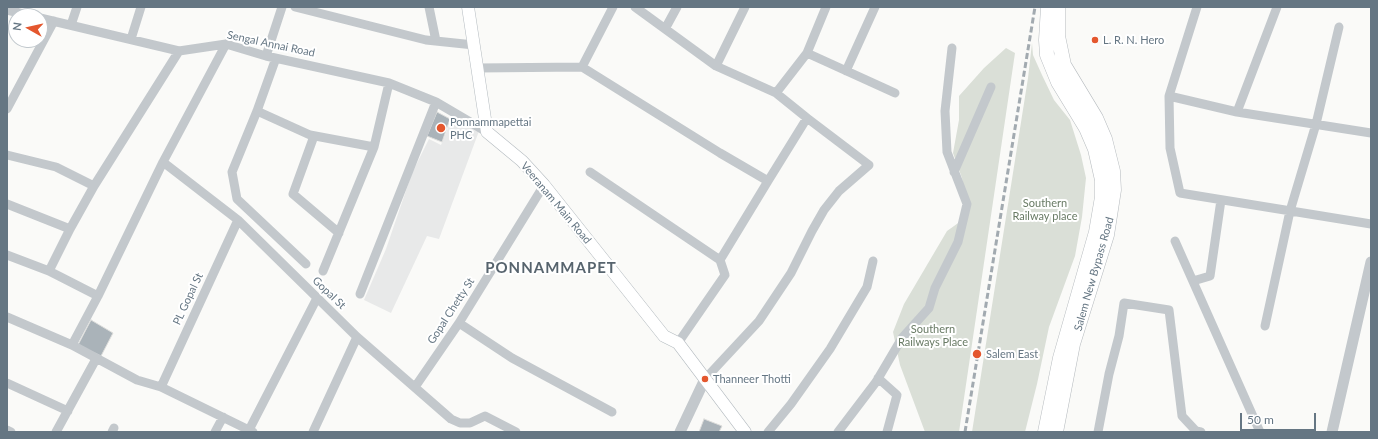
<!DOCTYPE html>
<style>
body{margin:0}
#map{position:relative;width:1378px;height:439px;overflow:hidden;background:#fafaf8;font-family:Lato,sans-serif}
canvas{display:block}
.frame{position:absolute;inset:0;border:8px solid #657683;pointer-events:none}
.north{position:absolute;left:8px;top:8px;width:40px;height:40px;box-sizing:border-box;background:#fff;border:1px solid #c1c8cd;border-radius:50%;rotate:278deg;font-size:11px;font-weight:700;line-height:16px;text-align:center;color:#657683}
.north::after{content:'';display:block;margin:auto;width:14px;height:18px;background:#e4572e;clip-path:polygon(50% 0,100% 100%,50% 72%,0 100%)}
.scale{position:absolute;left:1240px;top:413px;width:76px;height:18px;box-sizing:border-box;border:2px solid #657683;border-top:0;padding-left:5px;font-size:12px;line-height:14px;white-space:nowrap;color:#657683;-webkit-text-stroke:3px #fff;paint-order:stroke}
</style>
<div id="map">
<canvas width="1378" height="439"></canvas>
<div class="frame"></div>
<div class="north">N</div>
<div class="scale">50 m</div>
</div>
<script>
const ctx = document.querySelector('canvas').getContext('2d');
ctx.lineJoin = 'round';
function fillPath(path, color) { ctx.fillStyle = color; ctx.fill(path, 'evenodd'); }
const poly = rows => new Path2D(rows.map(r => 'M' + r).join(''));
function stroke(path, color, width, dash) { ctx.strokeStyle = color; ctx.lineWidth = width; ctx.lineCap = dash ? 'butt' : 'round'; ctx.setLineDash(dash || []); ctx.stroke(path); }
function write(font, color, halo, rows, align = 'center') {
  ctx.font = font + ' Lato,sans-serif'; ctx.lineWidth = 4; ctx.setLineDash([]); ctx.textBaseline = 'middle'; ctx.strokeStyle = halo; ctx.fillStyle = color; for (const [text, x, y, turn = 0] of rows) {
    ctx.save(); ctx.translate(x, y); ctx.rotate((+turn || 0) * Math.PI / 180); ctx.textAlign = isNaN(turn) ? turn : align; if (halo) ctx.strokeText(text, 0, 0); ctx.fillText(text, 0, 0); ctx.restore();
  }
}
fillPath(poly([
 [452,118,479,131,439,239,427,236,391,313,364,300,386,249,412,173,429,139,441,145]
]), '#e8e9e9');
fillPath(poly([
 [1032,43,1033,55,1042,75,1054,100,1070,120,1081,155,1086,178,1082,217,1075,256,1049,327,1037,384,1025,432,972,432,1028,78],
 [1006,48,1015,53,959,432,925,432,900,365,893,332,904,304,947,231,968,216,962,178,953,153,959,120,959,96,984,68]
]), '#dadfd7');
const building = poly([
 [437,112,450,119,442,142,427,136,437,112],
 [91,320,113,333,101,356,78,345,91,320],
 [704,419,722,426,719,432,699,432,704,419]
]);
fillPath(building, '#aab3b9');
stroke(building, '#dcdcda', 1);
const secondary = poly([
 [468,7,487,132,522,161,544,185,664,336,678,343,745,432]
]);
const primary = poly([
 [1045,432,1060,358,1096,232,1102,197,1102,180,1095,149,1086,128,1058,82,1047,55,1046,40,1048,7],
 [1056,432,1073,344,1107,235,1114,190,1113,171,1105,139,1096,118,1064,65,1058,36,1058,7]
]);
stroke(secondary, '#b3babf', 13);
stroke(primary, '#b5babe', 15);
stroke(poly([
 [295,7,426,40,474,45],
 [429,7,436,41],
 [635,7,716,66,776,93],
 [1197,7,1169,96,1237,112,1371,133],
 [7,10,32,16],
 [40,18,179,51,226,44,266,56,389,83,436,102,487,132],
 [71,25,77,7],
 [665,29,677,7],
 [131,39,141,7],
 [807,53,895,93],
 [266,56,282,7],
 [276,58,257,111,232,172,237,199,306,264],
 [716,66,745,7],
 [582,67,720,153,768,181,720,260],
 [478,68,582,67,613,7],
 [846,71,875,7],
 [1169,96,1170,148,1180,193,1371,224],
 [7,109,54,21],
 [257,111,310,135,374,147],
 [1237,112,1277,7],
 [314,136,293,194,339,233],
 [7,155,56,167,94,186],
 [163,162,238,220,357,337,451,419,460,423,470,423,485,416,516,432],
 [590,172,720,260,725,275,678,343],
 [954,172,991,87],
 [768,181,807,118,776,93,807,53,826,7],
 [7,204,70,229,94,186,179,51],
 [1175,241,1260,432],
 [7,255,49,271,98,296],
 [49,271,70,229],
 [323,271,374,147,389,83],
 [1193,281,1210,276,1221,200],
 [360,294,436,102],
 [7,317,72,345,137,380,161,387,253,432],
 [459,323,512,358,612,412],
 [1265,326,1290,211,1316,124,1339,27],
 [72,345,98,296,163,162,226,44],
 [878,378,897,395,887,432],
 [705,379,759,321,791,273,812,231,824,210,839,191,869,165,807,118],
 [7,383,68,411],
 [161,387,238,220],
 [415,387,459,323,544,185],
 [7,430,11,432],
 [249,430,317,298],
 [56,432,96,359],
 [112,432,114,428],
 [215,432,223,417],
 [313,432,357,337],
 [768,432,791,404,830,349,867,287,873,261],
 [838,432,876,382,902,338,929,308,935,288,958,242,967,204,947,152,945,111,952,48],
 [1098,432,1109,374,1119,336,1124,303,1169,310,1182,416,1196,431,1201,432]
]), '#c3c8cc', 9);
stroke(poly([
 [680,432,705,379],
 [1332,432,1371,262]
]), '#c3c8cc', 11);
stroke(secondary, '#fff', 12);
stroke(primary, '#fff', 14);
stroke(poly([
 [965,432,1035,7]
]), '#a2aab0', 3, [6, 3]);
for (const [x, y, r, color] of [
 [1095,40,4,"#e4572e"],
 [441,128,5,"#e4572e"],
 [977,354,5,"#e4572e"],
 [705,379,4,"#e4572e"]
]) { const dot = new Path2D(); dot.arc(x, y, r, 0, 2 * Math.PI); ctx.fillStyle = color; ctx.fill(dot); stroke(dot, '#fff', 1.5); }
write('11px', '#657683', '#fff', [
 ["L. R. N. Hero",1103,40],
 ["Ponnammapettai",450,122],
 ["PHC",450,135],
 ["Salem East",986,354],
 ["Thanneer Thotti",713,379]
], 'left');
write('11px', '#657683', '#fff', [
 ["Sengal Annai Road",271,44,12],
 ["Veeranam Main Road",556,203,50],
 ["Salem New Bypass Road",1094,274,-74],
 ["Gopal St",329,293,44],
 ["PL Gopal St",188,299,-65],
 ["Gopal Chetty St",451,311,-57]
]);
write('11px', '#687a64', '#fff', [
 ["Southern",1045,203],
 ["Railway place",1045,216],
 ["Southern",933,329],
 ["Railways Place",933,342]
]);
ctx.letterSpacing = '1px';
write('bold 15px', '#57646e', '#fff', [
 ["PONNAMMAPET",551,268]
]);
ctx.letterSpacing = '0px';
</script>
